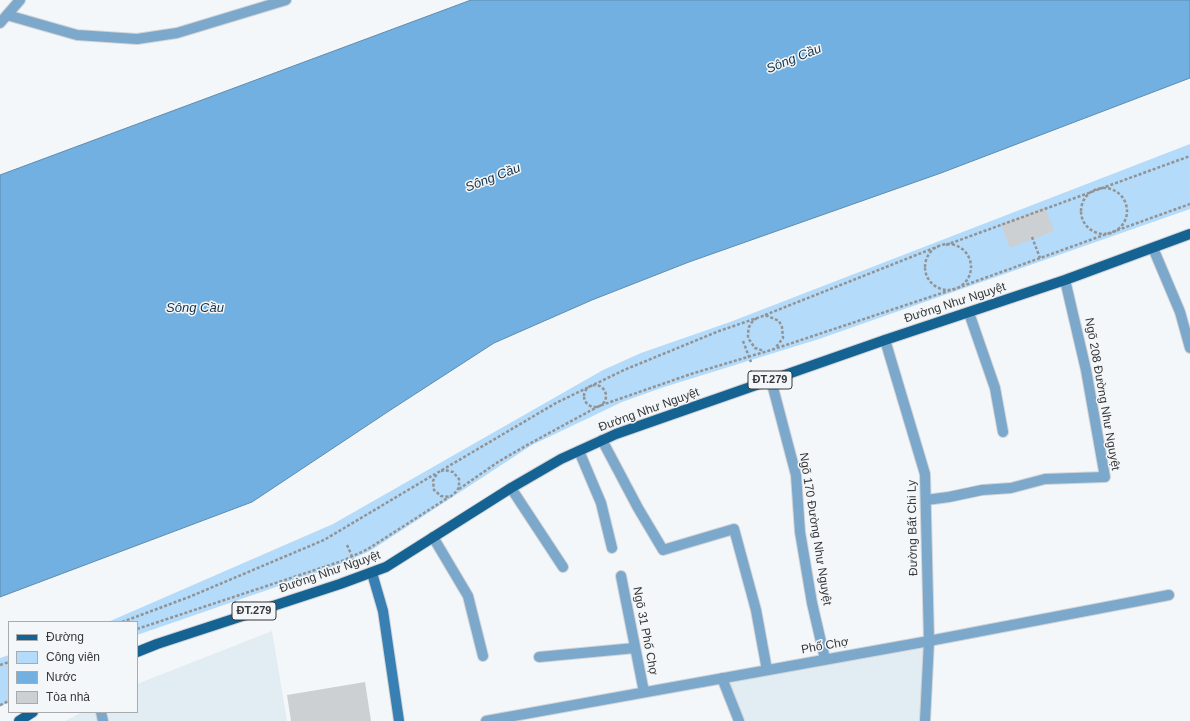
<!DOCTYPE html>
<meta charset="utf-8">
<style>
body{margin:0}
#map{position:relative;width:1190px;height:721px;overflow:hidden;background:#f4f7fa;font-family:Arial,sans-serif}
canvas{display:block}
.legend{position:absolute;left:8px;top:621px;width:130px;height:92px;box-sizing:border-box;background:#f4f7fa;border:1px solid #a8aaac;margin:0;padding:5px 7px;list-style:none;font-size:12px;color:#363738}
.legend li{display:flex;align-items:center;gap:8px;height:20px}
.legend b{width:20px;border:1px solid #a8aaac}
</style>
<div id="map">
<canvas width="1190" height="721"></canvas>
<ul class="legend">
<li><b style="height:5px;background:#146393"></b>Đường</li>
<li><b style="height:11px;background:#b4dbf9"></b>Công viên</li>
<li><b style="height:11px;background:#71b0e0"></b>Nước</li>
<li><b style="height:11px;background:#cdd0d3"></b>Tòa nhà</li>
</ul>
</div>
<script>
const ctx = document.querySelector('canvas').getContext('2d');
ctx.lineJoin = 'round';
function fillPath(path, color) { ctx.fillStyle = color; ctx.fill(path, 'evenodd'); }
const poly = rows => new Path2D(rows.map(r => 'M' + r).join(''));
function stroke(path, color, width, dash) { ctx.strokeStyle = color; ctx.lineWidth = width; ctx.lineCap = dash ? 'butt' : 'round'; ctx.setLineDash(dash || []); ctx.stroke(path); }
function write(font, color, halo, rows, align = 'center') {
  ctx.font = font + ' Arial,sans-serif'; ctx.lineWidth = 3; ctx.setLineDash([]); ctx.textBaseline = 'middle'; ctx.strokeStyle = halo; ctx.fillStyle = color; for (const [text, x, y, turn = 0] of rows) {
    ctx.save(); ctx.translate(x, y); ctx.rotate((+turn || 0) * Math.PI / 180); ctx.textAlign = isNaN(turn) ? turn : align; if (halo) ctx.strokeText(text, 0, 0); ctx.fillText(text, 0, 0); ctx.restore();
  }
}
fillPath(poly([
 [272,631,287,721,65,721,82,712,137,712,137,684],
 [929,641,925,721,739,721,722,678]
]), '#e2ecf3');
fillPath(poly([
 [1190,144,1190,209,819,339,664,387,622,402,532,445,370,551,331,568,137,635,137,622,108,622,333,524,603,370,641,353,730,322],
 [9,655,9,702,0,707,0,658]
]), '#b4dbf9');
const water = poly([
 [471,0,1190,0,1190,78,941,173,689,262,592,300,494,343,392,409,252,502,0,597,0,175,471,0]
]);
fillPath(water, '#71b0e0');
stroke(water, '#5f8cae', 1);
fillPath(poly([
 [1045,207,1054,231,1010,248,1001,224],
 [365,682,371,721,291,721,287,695]
]), '#cdd0d3');
const service = poly([
 [579,451,601,503,612,548],
 [539,657,635,648],
 [101,712,103,721]
]);
const minor = poly([
 [7,15,77,35,137,39,177,33,286,0],
 [1153,248,1180,312,1190,348],
 [969,313,995,388,1003,432],
 [771,380,796,475,800,532,812,603,825,659],
 [602,440,638,508,663,550,734,529,756,610,767,670],
 [511,488,563,567],
 [926,500,949,497,982,490,1011,488,1045,479,1105,477,1086,370,1065,280],
 [433,537,468,596,483,656],
 [621,576,644,692],
 [722,678,739,721],
 [486,721,929,641,1169,595]
]);
const tertiary = poly([
 [0,23,20,0],
 [885,340,925,474,929,641,925,721]
]);
const secondary = poly([
 [372,573,383,611,399,721]
]);
const primary = poly([
 [137,652,157,644,340,584,386,567,511,488,561,459,616,434,885,340,1065,280,1190,234],
 [19,721,33,712]
]);
stroke(service, '#d2d4d7', 12);
stroke(minor, '#d2d4d7', 12);
stroke(tertiary, '#d2d4d7', 12);
stroke(secondary, '#d2d4d7', 12);
stroke(primary, '#d2d4d7', 12);
stroke(poly([
 '1081 211a23 23 0 1 1 46 0a23 23 0 1 1-46 0Z',
 [1032,237,1040,258],
 '925 267a23 23 0 1 1 46 0a23 23 0 1 1-46 0Z',
 [946,245,1190,156],
 [765,315,939,246],
 [757,318,752,322,749,327,748,333,748,338,755,348,764,351],
 [743,341,751,362],
 '584 396a11 11 0 1 1 22 0a11 11 0 1 1-22 0Z',
 [441,471,445,470,453,472,459,479,459,487,457,491,450,497,441,496,434,490,433,481,437,473,556,403,624,370,719,331,763,316,768,316,779,321,782,327,783,338,776,347],
 [459,489,498,462,529,444,599,406,691,374,771,350,957,288,1190,204],
 [347,545,354,561],
 [122,622,189,597,324,540,435,474],
 [137,629,342,561,368,549,449,497],
 [0,665,9,662],
 [0,705,9,701]
]), '#919395', 2.5, [3, 2]);
stroke(service, '#7ba8cb', 10);
stroke(minor, '#7ba8cb', 10);
stroke(tertiary, '#7ba8cb', 10);
stroke(secondary, '#3880b3', 10);
stroke(primary, '#146393', 10);
for (const [x, y, w] of [
 [770,380,44],
 [254,611,44]
]) { const box = new Path2D(); box.roundRect(x - w / 2, y - 9, w, 18, 3); ctx.fillStyle = '#f4f7fa'; ctx.fill(box); stroke(box, '#363738', 1); }
write('bold 11px', '#363738', null, [
 ["ĐT.279",770,380],
 ["ĐT.279",254,611]
]);
write('12px', '#363738', '#f4f7fa', [
 ["Đường Như Nguyệt",955,303,-18],
 ["Ngõ 208 Đường Như Nguyệt",1102,394,80],
 ["Đường Như Nguyệt",649,410,-20],
 ["Đường Bất Chi Ly",913,528,-91],
 ["Ngõ 170 Đường Như Nguyệt",815,529,81],
 ["Đường Như Nguyệt",330,572,-19],
 ["Ngõ 31 Phố Chợ",645,631,79],
 ["Phố Chợ",825,646,-10]
]);
write('italic 13px', '#153145', '#f4f7fa', [
 ["Sông Cầu",794,59,-22],
 ["Sông Cầu",493,178,-21],
 ["Sông Cầu",195,308]
]);
</script>
